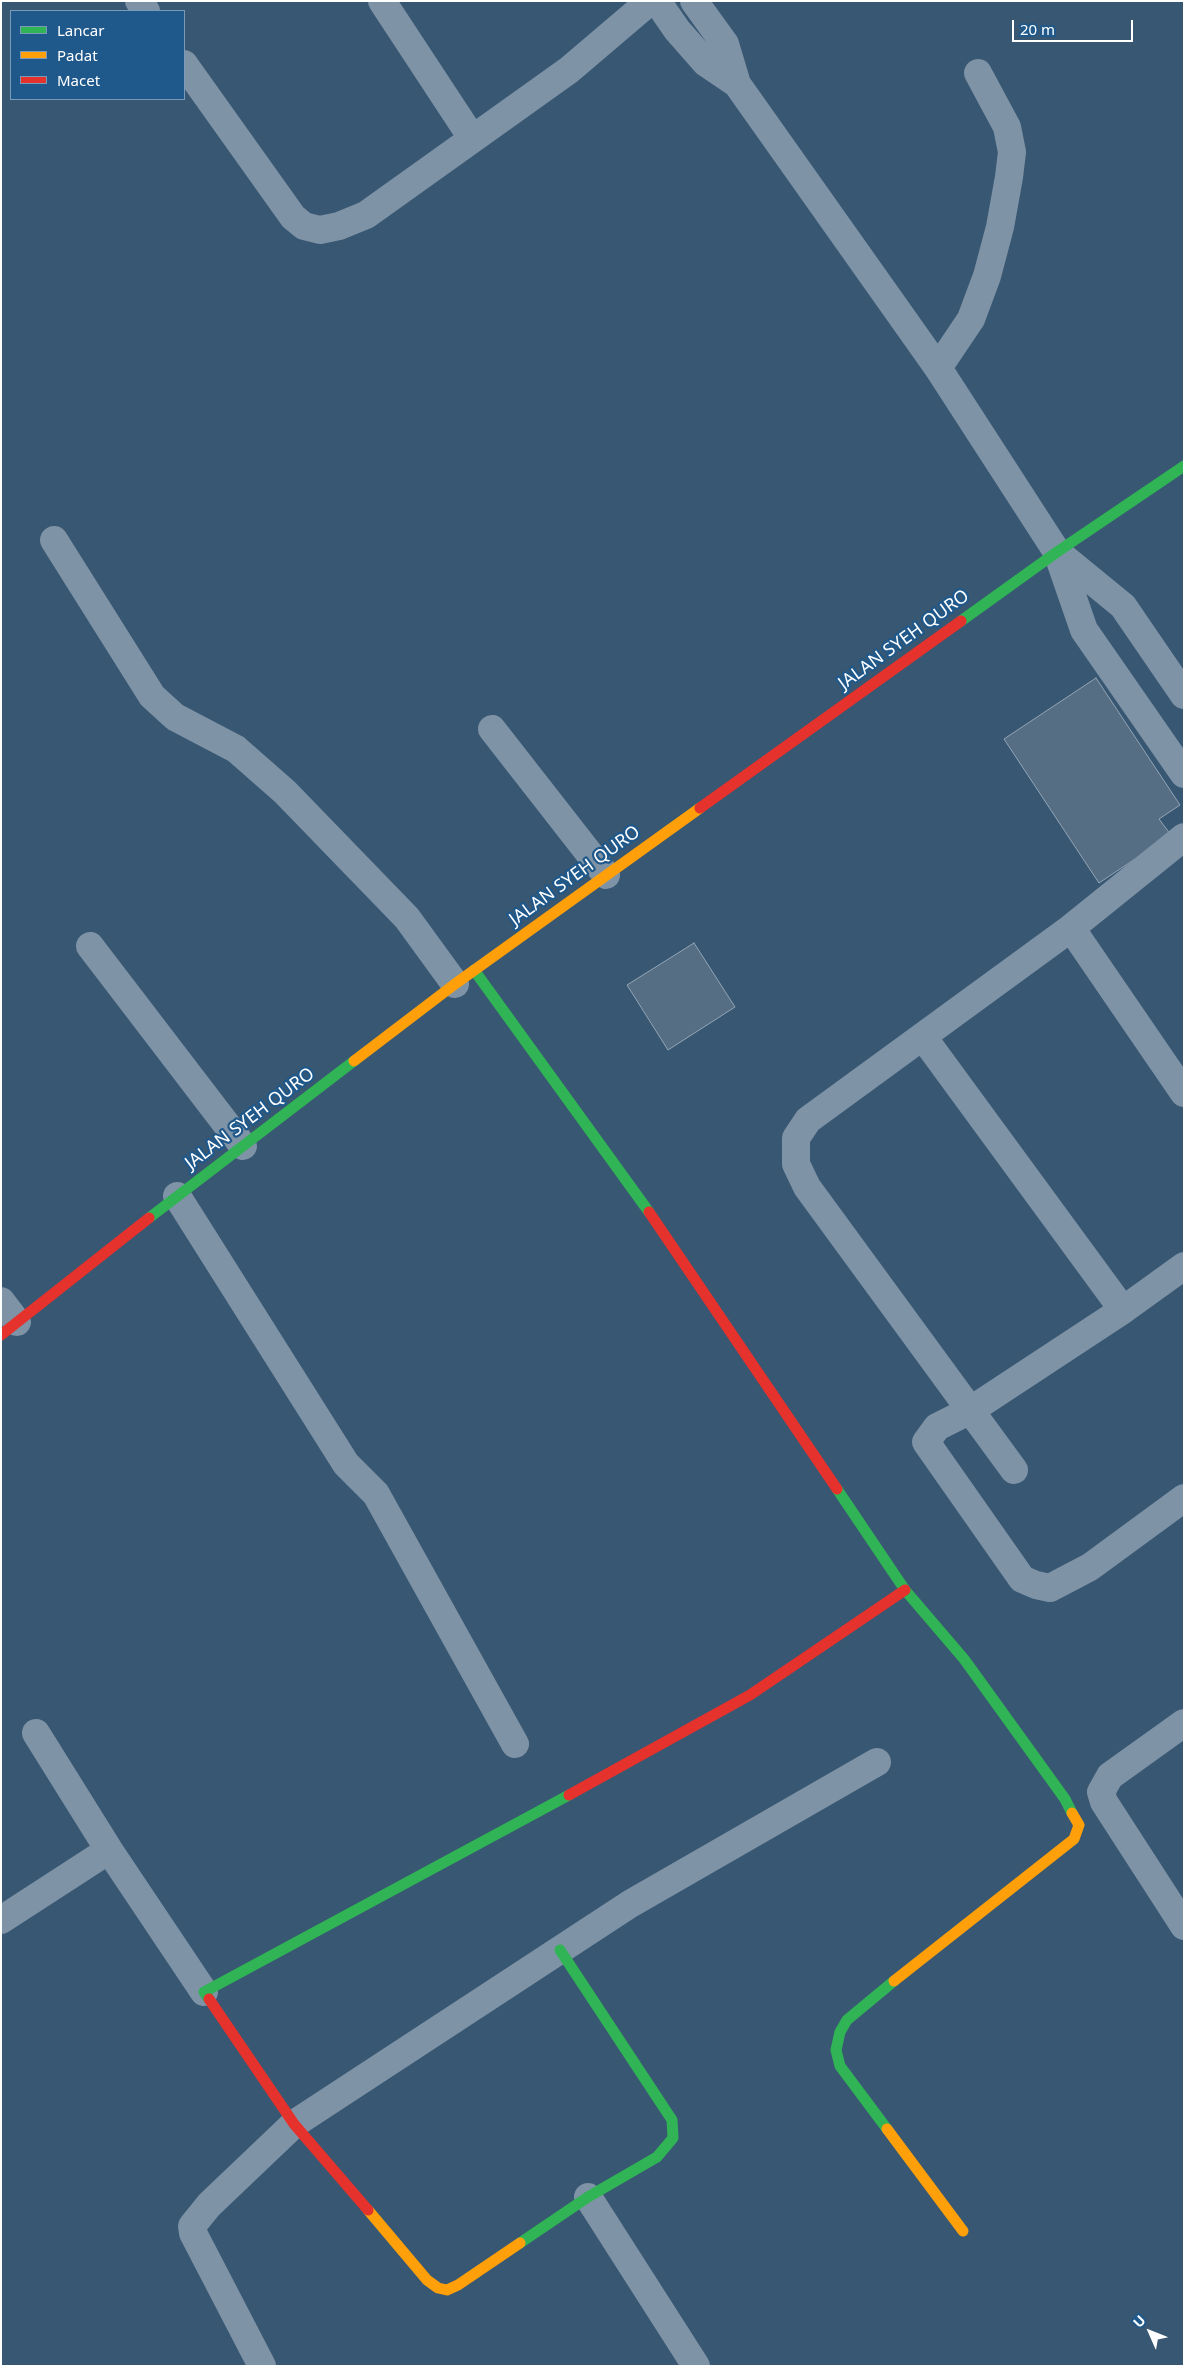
<!DOCTYPE html>
<style>
body{margin:0}
#map{position:relative;width:1185px;height:2367px;overflow:hidden;background:#385772;font-family:"Noto Sans",sans-serif}
canvas{display:block}
.frame{position:absolute;inset:0;border:2px solid #fff;pointer-events:none}
.legend{position:absolute;left:10px;top:10px;width:175px;height:90px;box-sizing:border-box;background:#1f588a;border:1px solid #799bb9;margin:0;padding:6px 9px;list-style:none;font-size:15px;color:#fff}
.legend li{display:flex;align-items:center;gap:10px;height:25px}
.legend b{width:25px;border:1px solid #799bb9}
.north{position:absolute;left:1125px;top:2307px;width:50px;height:50px;-webkit-text-stroke:4px #1f588a;paint-order:stroke;rotate:314deg;font-size:14px;font-weight:700;line-height:20px;text-align:center;color:#fff}
.north::after{content:'';display:block;margin:auto;width:18px;height:22px;background:#fff;clip-path:polygon(50% 0,100% 100%,50% 72%,0 100%)}
.scale{position:absolute;left:1012px;top:20px;width:121px;height:22px;box-sizing:border-box;border:2px solid #fff;border-top:0;padding-left:6px;font-size:15px;line-height:18px;white-space:nowrap;color:#fff;-webkit-text-stroke:4px #1f588a;paint-order:stroke}
</style>
<div id="map">
<canvas width="1185" height="2367"></canvas>
<div class="frame"></div>
<ul class="legend">
<li><b style="height:6px;background:#30b455"></b>Lancar</li>
<li><b style="height:6px;background:#ff9f0a"></b>Padat</li>
<li><b style="height:6px;background:#e5322d"></b>Macet</li>
</ul>
<div class="north">U</div>
<div class="scale">20 m</div>
</div>
<script>
const ctx = document.querySelector('canvas').getContext('2d');
ctx.lineJoin = 'round';
function fillPath(path, color) { ctx.fillStyle = color; ctx.fill(path, 'evenodd'); }
const poly = rows => new Path2D(rows.map(r => 'M' + r).join(''));
function stroke(path, color, width, dash) { ctx.strokeStyle = color; ctx.lineWidth = width; ctx.lineCap = dash ? 'butt' : 'round'; ctx.setLineDash(dash || []); ctx.stroke(path); }
function write(font, color, halo, rows, align = 'center') {
  ctx.font = font + ' "Noto Sans",sans-serif'; ctx.lineWidth = 4.5; ctx.setLineDash([]); ctx.textBaseline = 'middle'; ctx.strokeStyle = halo; ctx.fillStyle = color; for (const [text, x, y, turn = 0] of rows) {
    ctx.save(); ctx.translate(x, y); ctx.rotate((+turn || 0) * Math.PI / 180); ctx.textAlign = isNaN(turn) ? turn : align; if (halo) ctx.strokeText(text, 0, 0); ctx.fillText(text, 0, 0); ctx.restore();
  }
}
const building = poly([
 [1096,678,1180,805,1159,819,1171,835,1099,883,1004,739,1096,678],
 [694,943,735,1007,668,1050,627,985,694,943]
]);
fillPath(building, '#566e84');
stroke(building, '#93a5b5', 1);
stroke(poly([
 [139,1,146,11],
 [382,1,472,138],
 [657,1,677,30,706,63,737,84],
 [694,1,725,44,737,84,938,368,1057,552,1084,630,1184,774],
 [184,64,293,217,304,226,320,230,339,226,366,215,569,70,650,1],
 [938,368,971,319,987,276,1000,227,1009,177,1012,152,1007,127,978,73],
 [54,540,152,696,175,717,236,749,285,792,407,918,455,984],
 [1057,552,1123,606,1184,695],
 [492,729,606,875],
 [1071,928,1184,1093],
 [90,946,243,1146],
 [923,1037,1123,1310],
 [177,1196,346,1464,376,1494,515,1744],
 [1184,1266,1123,1310,971,1410,937,1427,926,1442,1022,1579,1036,1585,1050,1588,1090,1567,1184,1498],
 [1,1301,17,1322],
 [1014,1470,807,1187,796,1164,796,1138,808,1120,1071,928,1184,837],
 [1184,1723,1110,1776,1101,1792,1104,1802,1184,1926],
 [36,1733,109,1850,204,1992],
 [1,1920,109,1850],
 [588,2197,696,2366],
 [262,2366,193,2233,192,2226,209,2205,294,2124,630,1904,877,1762]
]), '#7f93a6', 28);
stroke(poly([
 [961,621,1057,552,1184,466],
 [474,970,649,1212],
 [149,1218,354,1061],
 [837,1489,905,1590,964,1659,1065,1799,1072,1813],
 [209,1999,204,1992,569,1795],
 [887,2129,840,2066,836,2050,840,2032,847,2020,894,1981],
 [520,2243,588,2197,657,2157,673,2138,672,2120,560,1950]
]), '#30b455', 11);
stroke(poly([
 [354,1061,455,984,700,808],
 [894,1981,1074,1839,1079,1825,1072,1813],
 [887,2129,963,2231],
 [368,2210,427,2280,438,2288,447,2290,458,2285,520,2243]
]), '#ff9f0a', 11);
stroke(poly([
 [700,808,961,621],
 [649,1212,837,1489],
 [1,1335,149,1218],
 [569,1795,750,1695,905,1590],
 [209,1999,294,2124,368,2210]
]), '#e5322d', 11);
write('18px', '#fff', '#1f588a', [
 ["JALAN SYEH QURO",904,640,-36],
 ["JALAN SYEH QURO",575,876,-36],
 ["JALAN SYEH QURO",250,1119,-37]
]);
</script>
